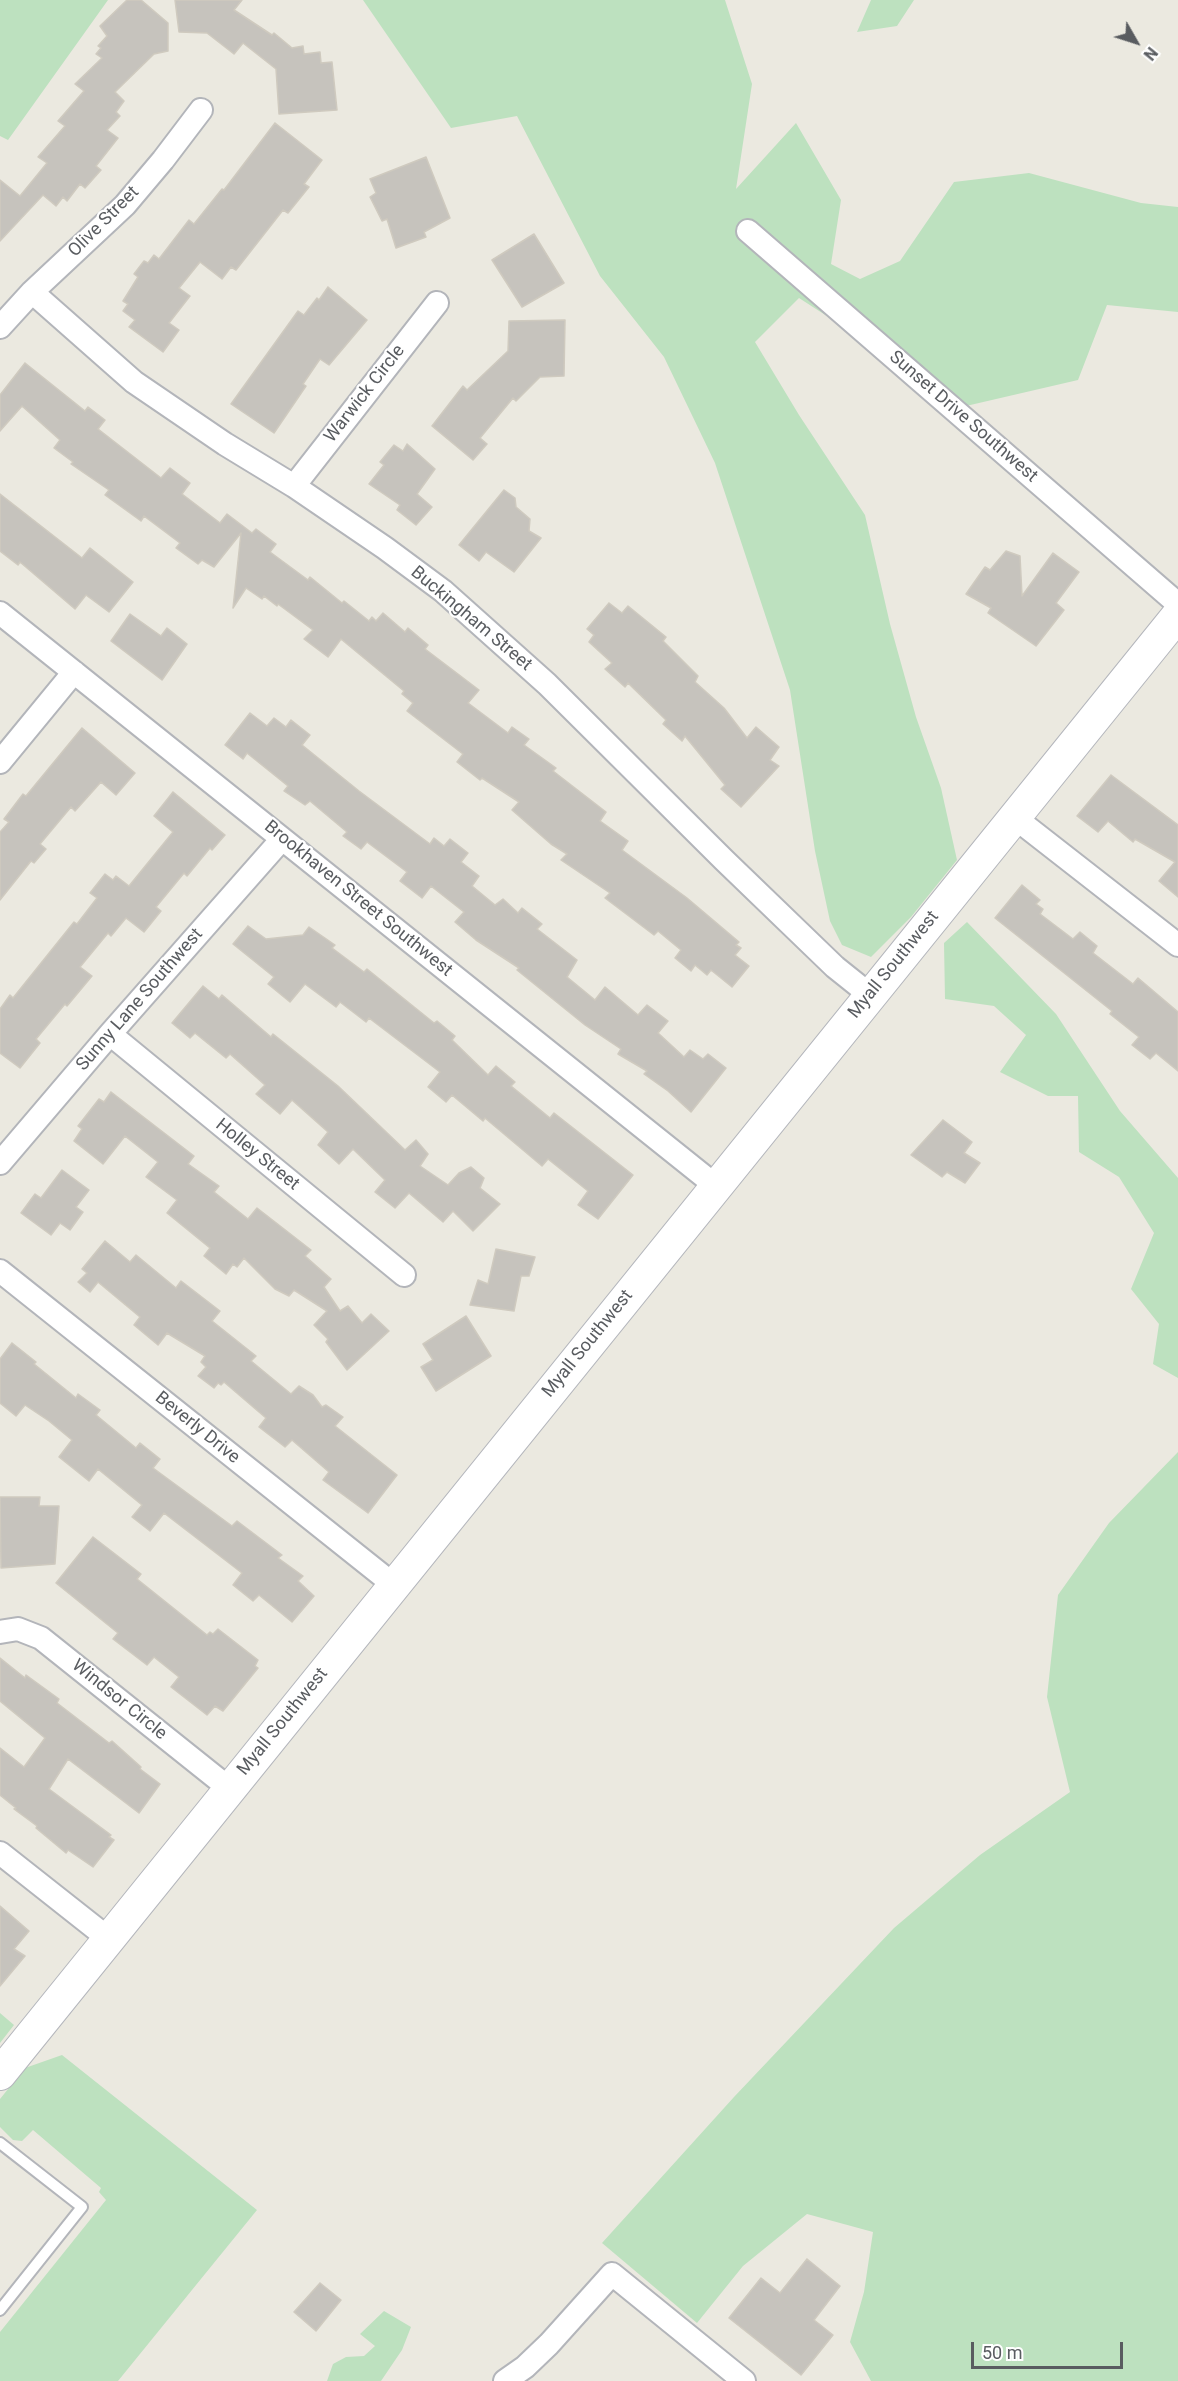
<!DOCTYPE html>
<style>
body{margin:0}
#map{position:relative;width:1178px;height:2381px;overflow:hidden;background:#ebe9e0;font-family:Roboto,sans-serif}
canvas{display:block}
.north{position:absolute;left:1106px;top:12px;width:60px;height:60px;-webkit-text-stroke:4px #fff;paint-order:stroke;rotate:129deg;font-size:16px;font-weight:700;line-height:24px;text-align:center;color:#595c60}
.north::after{content:'';display:block;margin:auto;width:21px;height:27px;background:#595c60;clip-path:polygon(50% 0,100% 100%,50% 72%,0 100%)}
.scale{position:absolute;left:971px;top:2342px;width:152px;height:27px;box-sizing:border-box;border:3px solid #595c60;border-top:0;padding-left:8px;font-size:18px;line-height:21px;white-space:nowrap;color:#595c60;-webkit-text-stroke:4px #fff;paint-order:stroke}
</style>
<div id="map">
<canvas width="1178" height="2381"></canvas>
<div class="north">N</div>
<div class="scale">50 m</div>
</div>
<script>
const ctx = document.querySelector('canvas').getContext('2d');
ctx.lineJoin = 'round';
function fillPath(path, color) { ctx.fillStyle = color; ctx.fill(path, 'evenodd'); }
const poly = rows => new Path2D(rows.map(r => 'M' + r).join(''));
function stroke(path, color, width, dash) { ctx.strokeStyle = color; ctx.lineWidth = width; ctx.lineCap = dash ? 'butt' : 'round'; ctx.setLineDash(dash || []); ctx.stroke(path); }
function write(font, color, halo, rows, align = 'center') {
  ctx.font = font + ' Roboto,sans-serif'; ctx.lineWidth = 4.5; ctx.setLineDash([]); ctx.textBaseline = 'middle'; ctx.strokeStyle = halo; ctx.fillStyle = color; for (const [text, x, y, turn = 0] of rows) {
    ctx.save(); ctx.translate(x, y); ctx.rotate((+turn || 0) * Math.PI / 180); ctx.textAlign = isNaN(turn) ? turn : align; if (halo) ctx.strokeText(text, 0, 0); ctx.fillText(text, 0, 0); ctx.restore();
  }
}
fillPath(poly([
 [0,0,108,0,8,140,0,136],
 [363,0,725,0,752,84,736,189,796,123,841,200,831,264,860,279,900,261,954,182,1029,173,1141,203,1178,207,1178,312,1107,305,1078,380,966,406,799,298,755,342,799,415,865,515,890,624,916,717,941,788,957,860,911,917,871,957,842,945,830,921,815,851,790,690,715,463,664,357,600,276,517,116,451,128],
 [871,0,914,0,897,26,857,32],
 [967,922,1056,1014,1120,1111,1178,1178,1178,1378,1153,1364,1159,1324,1131,1289,1154,1233,1119,1177,1079,1152,1078,1096,1048,1096,1000,1072,1026,1035,994,1006,945,999,944,943],
 [1178,1452,1178,2381,871,2381,850,2342,864,2292,873,2232,807,2214,743,2266,697,2323,602,2243,734,2097,894,1928,980,1855,1070,1792,1047,1697,1058,1595,1109,1523],
 [0,2013,14,2025,0,2043],
 [62,2055,257,2210,118,2381,0,2381,0,2332,106,2200,99,2192,101,2188,33,2130,22,2141,13,2140,0,2127,0,2099,25,2068],
 [384,2311,411,2327,402,2350,381,2381,327,2381,333,2364,346,2357,364,2356,375,2346,360,2334]
]), '#bde1bf');
const building = poly([
 [127,0,141,0,168,23,168,51,154,54,115,92,124,101,116,112,120,116,107,130,118,138,96,166,101,170,85,188,80,184,67,201,63,197,56,206,43,195,0,241,0,180,20,196,47,163,38,157,65,126,58,121,84,91,75,84,102,58,96,54,101,48,98,46,107,36,100,26,127,0],
 [175,0,242,0,234,10,272,35,274,33,292,48,303,46,304,54,320,52,321,63,332,62,337,110,279,114,276,69,243,43,234,54,207,33,179,32,175,0],
 [275,123,322,160,304,184,309,187,288,213,283,210,236,270,231,267,222,279,200,262,179,288,190,296,169,323,179,330,163,352,129,327,135,320,123,311,128,304,123,301,138,277,134,274,144,261,148,263,154,255,159,259,189,220,194,224,222,189,224,190,275,123],
 [426,157,450,218,424,232,426,237,396,248,387,219,382,221,370,197,376,193,370,179,426,157],
 [534,234,564,283,522,307,492,260,534,234],
 [328,287,367,320,329,365,320,359,303,384,306,386,274,433,231,404,298,311,304,315,317,298,319,300,328,287],
 [565,320,564,376,540,377,516,401,513,398,480,438,487,444,473,460,432,426,463,386,467,390,508,351,509,321,565,320],
 [25,363,85,411,88,407,105,420,98,429,161,478,170,468,190,483,182,494,220,523,227,514,252,533,256,529,276,544,270,552,308,580,310,577,342,603,344,601,369,621,372,617,376,621,383,613,405,632,408,628,428,645,425,649,479,690,468,703,508,733,512,727,529,739,524,745,556,768,553,771,606,812,600,821,628,841,622,850,687,898,739,942,736,945,741,948,735,955,749,966,732,987,711,970,707,975,695,965,691,971,675,958,681,950,658,931,654,935,605,898,610,893,561,860,567,854,551,844,512,810,519,802,482,778,480,780,457,762,463,754,407,711,413,703,402,694,404,691,341,639,328,657,304,639,313,630,278,604,277,606,264,596,262,599,246,588,233,608,241,533,214,567,202,560,198,564,176,548,180,543,144,516,141,521,105,495,109,490,71,464,73,462,54,448,60,440,22,406,0,431,0,395,25,363],
 [407,444,435,469,417,494,432,507,416,525,397,510,400,505,369,484,384,465,380,462,394,445,403,451,407,444],
 [504,490,515,498,516,507,530,519,529,531,541,538,514,572,486,552,479,561,459,545,504,490],
 [0,494,82,558,90,548,133,582,109,612,86,595,75,609,20,562,18,565,0,551,0,494],
 [1006,551,1020,556,1022,596,1053,553,1079,572,1056,603,1064,610,1036,646,988,613,991,608,966,594,985,567,990,570,1006,551],
 [609,603,622,613,628,606,666,637,663,641,698,676,695,682,724,708,747,738,756,727,779,747,770,760,779,766,741,807,721,789,725,785,685,736,682,741,663,724,666,720,628,683,625,687,605,669,612,663,589,642,594,635,587,629,609,603],
 [130,614,161,636,167,628,187,644,162,680,111,641,130,614],
 [250,713,267,726,274,718,286,727,291,720,310,735,302,745,359,791,430,844,434,838,444,846,450,839,468,853,461,862,479,876,472,886,495,905,503,899,518,913,522,908,542,924,537,929,577,960,567,977,595,1000,605,987,638,1015,647,1005,668,1021,658,1033,684,1057,690,1050,703,1059,708,1054,726,1068,691,1112,668,1091,644,1074,647,1071,618,1054,621,1049,585,1025,517,970,519,968,476,940,455,922,464,912,431,886,422,898,400,881,407,872,367,842,361,849,343,836,347,832,310,801,305,805,284,791,288,786,247,753,243,759,225,745,250,713],
 [82,728,135,773,116,795,101,782,75,811,71,807,40,844,46,849,34,863,31,861,0,900,0,832,9,822,4,819,23,794,26,796,82,728],
 [1111,775,1178,825,1178,897,1159,881,1175,862,1135,839,1133,842,1108,821,1098,832,1077,816,1111,775],
 [173,792,225,835,212,850,210,848,187,876,184,873,156,907,161,911,144,932,126,918,111,936,108,933,80,967,92,976,67,1006,65,1004,36,1039,40,1043,20,1068,0,1053,0,1009,10,995,13,998,74,922,77,924,97,898,90,893,105,874,113,880,116,876,129,886,173,832,154,816,173,792],
 [1022,885,1040,900,1036,904,1043,909,1040,914,1073,939,1080,932,1097,946,1093,953,1133,984,1138,978,1178,1012,1178,1071,1156,1053,1150,1059,1132,1045,1139,1037,1110,1014,1112,1011,995,918,1022,885],
 [248,926,266,939,303,935,309,927,335,945,332,948,364,972,367,969,434,1023,437,1021,455,1036,452,1040,488,1075,496,1066,515,1082,511,1086,550,1118,554,1113,633,1175,598,1219,578,1205,588,1191,548,1159,542,1166,485,1118,483,1121,452,1095,446,1102,428,1087,440,1072,369,1018,366,1022,340,1002,336,1007,305,984,290,1002,268,984,274,977,233,944,248,926],
 [203,986,219,999,222,995,271,1037,273,1034,338,1086,405,1150,416,1140,428,1154,420,1166,448,1185,459,1173,471,1167,484,1178,480,1188,500,1204,473,1231,453,1211,443,1222,409,1193,395,1208,375,1192,385,1180,353,1149,339,1164,318,1145,328,1132,292,1100,280,1114,256,1094,265,1085,230,1054,226,1058,195,1033,190,1038,172,1023,203,986],
 [111,1092,194,1156,188,1164,219,1186,214,1192,248,1219,257,1208,311,1250,305,1256,331,1279,324,1287,340,1311,348,1306,362,1323,371,1314,389,1331,347,1370,326,1342,328,1339,314,1325,327,1311,294,1290,289,1296,275,1289,244,1258,237,1267,233,1264,226,1274,204,1256,210,1248,167,1213,177,1200,146,1177,158,1162,125,1136,103,1164,74,1141,82,1129,78,1126,99,1099,104,1102,111,1092],
 [943,1120,972,1142,964,1153,980,1163,965,1183,947,1172,942,1177,911,1155,943,1120],
 [62,1170,89,1190,76,1207,83,1212,70,1230,60,1223,51,1235,21,1213,35,1194,41,1198,62,1170],
 [105,1241,130,1262,136,1255,176,1288,181,1281,220,1311,212,1321,256,1356,251,1361,291,1394,299,1386,313,1395,322,1407,326,1405,343,1417,335,1426,397,1475,368,1513,323,1480,329,1472,292,1440,285,1447,259,1427,266,1418,224,1382,221,1385,218,1383,214,1388,198,1376,206,1367,201,1362,205,1356,167,1333,158,1345,134,1325,140,1317,98,1282,90,1292,78,1282,87,1273,82,1269,105,1241],
 [496,1249,535,1257,529,1276,521,1276,514,1311,470,1305,478,1280,488,1284,496,1249],
 [466,1316,491,1356,436,1391,421,1367,433,1360,423,1344,466,1316],
 [12,1343,36,1362,34,1364,76,1398,78,1394,100,1410,96,1415,136,1448,140,1443,160,1459,153,1468,232,1526,237,1521,282,1555,278,1558,303,1576,298,1581,314,1596,292,1622,259,1595,253,1601,233,1585,242,1573,164,1513,150,1531,132,1517,142,1505,98,1469,89,1481,59,1457,72,1440,49,1421,25,1405,16,1416,0,1403,0,1359,12,1343],
 [0,1497,40,1497,39,1506,59,1506,55,1564,1,1568,0,1497],
 [93,1537,141,1574,137,1579,207,1635,210,1632,213,1634,218,1629,258,1660,255,1666,258,1668,223,1711,215,1706,207,1715,171,1687,179,1677,154,1657,147,1665,113,1639,118,1633,56,1583,93,1537],
 [0,1658,25,1678,26,1675,59,1699,57,1703,109,1743,112,1741,141,1767,140,1769,160,1784,139,1813,68,1759,49,1789,111,1835,109,1837,114,1840,93,1867,68,1850,66,1853,36,1828,37,1826,14,1809,16,1808,0,1795,0,1748,24,1767,45,1738,0,1701,0,1658],
 [0,1906,29,1931,14,1949,25,1956,0,1986,0,1906],
 [807,2259,840,2286,814,2320,833,2335,801,2375,729,2318,761,2278,780,2293,807,2259],
 [320,2283,341,2300,316,2331,294,2312,320,2283]
]);
fillPath(building, '#c6c3bd');
stroke(building, '#cfcabf', 1.5);
const lane = poly([
 [0,2143,82,2207,0,2310]
]);
const street = poly([
 [748,231,1178,604],
 [32,292,134,382,225,444,294,486,385,548,443,591,547,684,724,860,835,967,870,995],
 [0,327,32,292,125,205,163,160,201,110],
 [294,486,437,303],
 [0,613,716,1186],
 [0,762,74,672],
 [1014,817,1178,945],
 [110,1034,404,1275],
 [0,1163,110,1034,282,839],
 [0,1271,394,1585],
 [0,1632,18,1629,41,1638,230,1789],
 [0,1853,109,1939],
 [505,2381,525,2367,549,2344,612,2274,744,2381]
]);
const secondary = poly([
 [0,2074,1178,615]
]);
stroke(lane, '#b3b5ba', 14);
stroke(street, '#b3b5ba', 26);
stroke(secondary, '#b4b6bc', 34);
stroke(lane, '#fff', 10);
stroke(street, '#fff', 22);
stroke(secondary, '#fff', 32);
write('18px', '#595c60', '#fff', [
 ["Olive Street",104,222,-45],
 ["Warwick Circle",365,394,-52],
 ["Sunset Drive Southwest",963,417,41],
 ["Buckingham Street",471,619,40],
 ["Brookhaven Street Southwest",358,899,39],
 ["Myall Southwest",894,965,-51],
 ["Sunny Lane Southwest",140,1000,-49],
 ["Holley Street",257,1155,39],
 ["Myall Southwest",588,1344,-51],
 ["Beverly Drive",197,1428,39],
 ["Windsor Circle",119,1700,39],
 ["Myall Southwest",283,1722,-51]
]);
</script>
